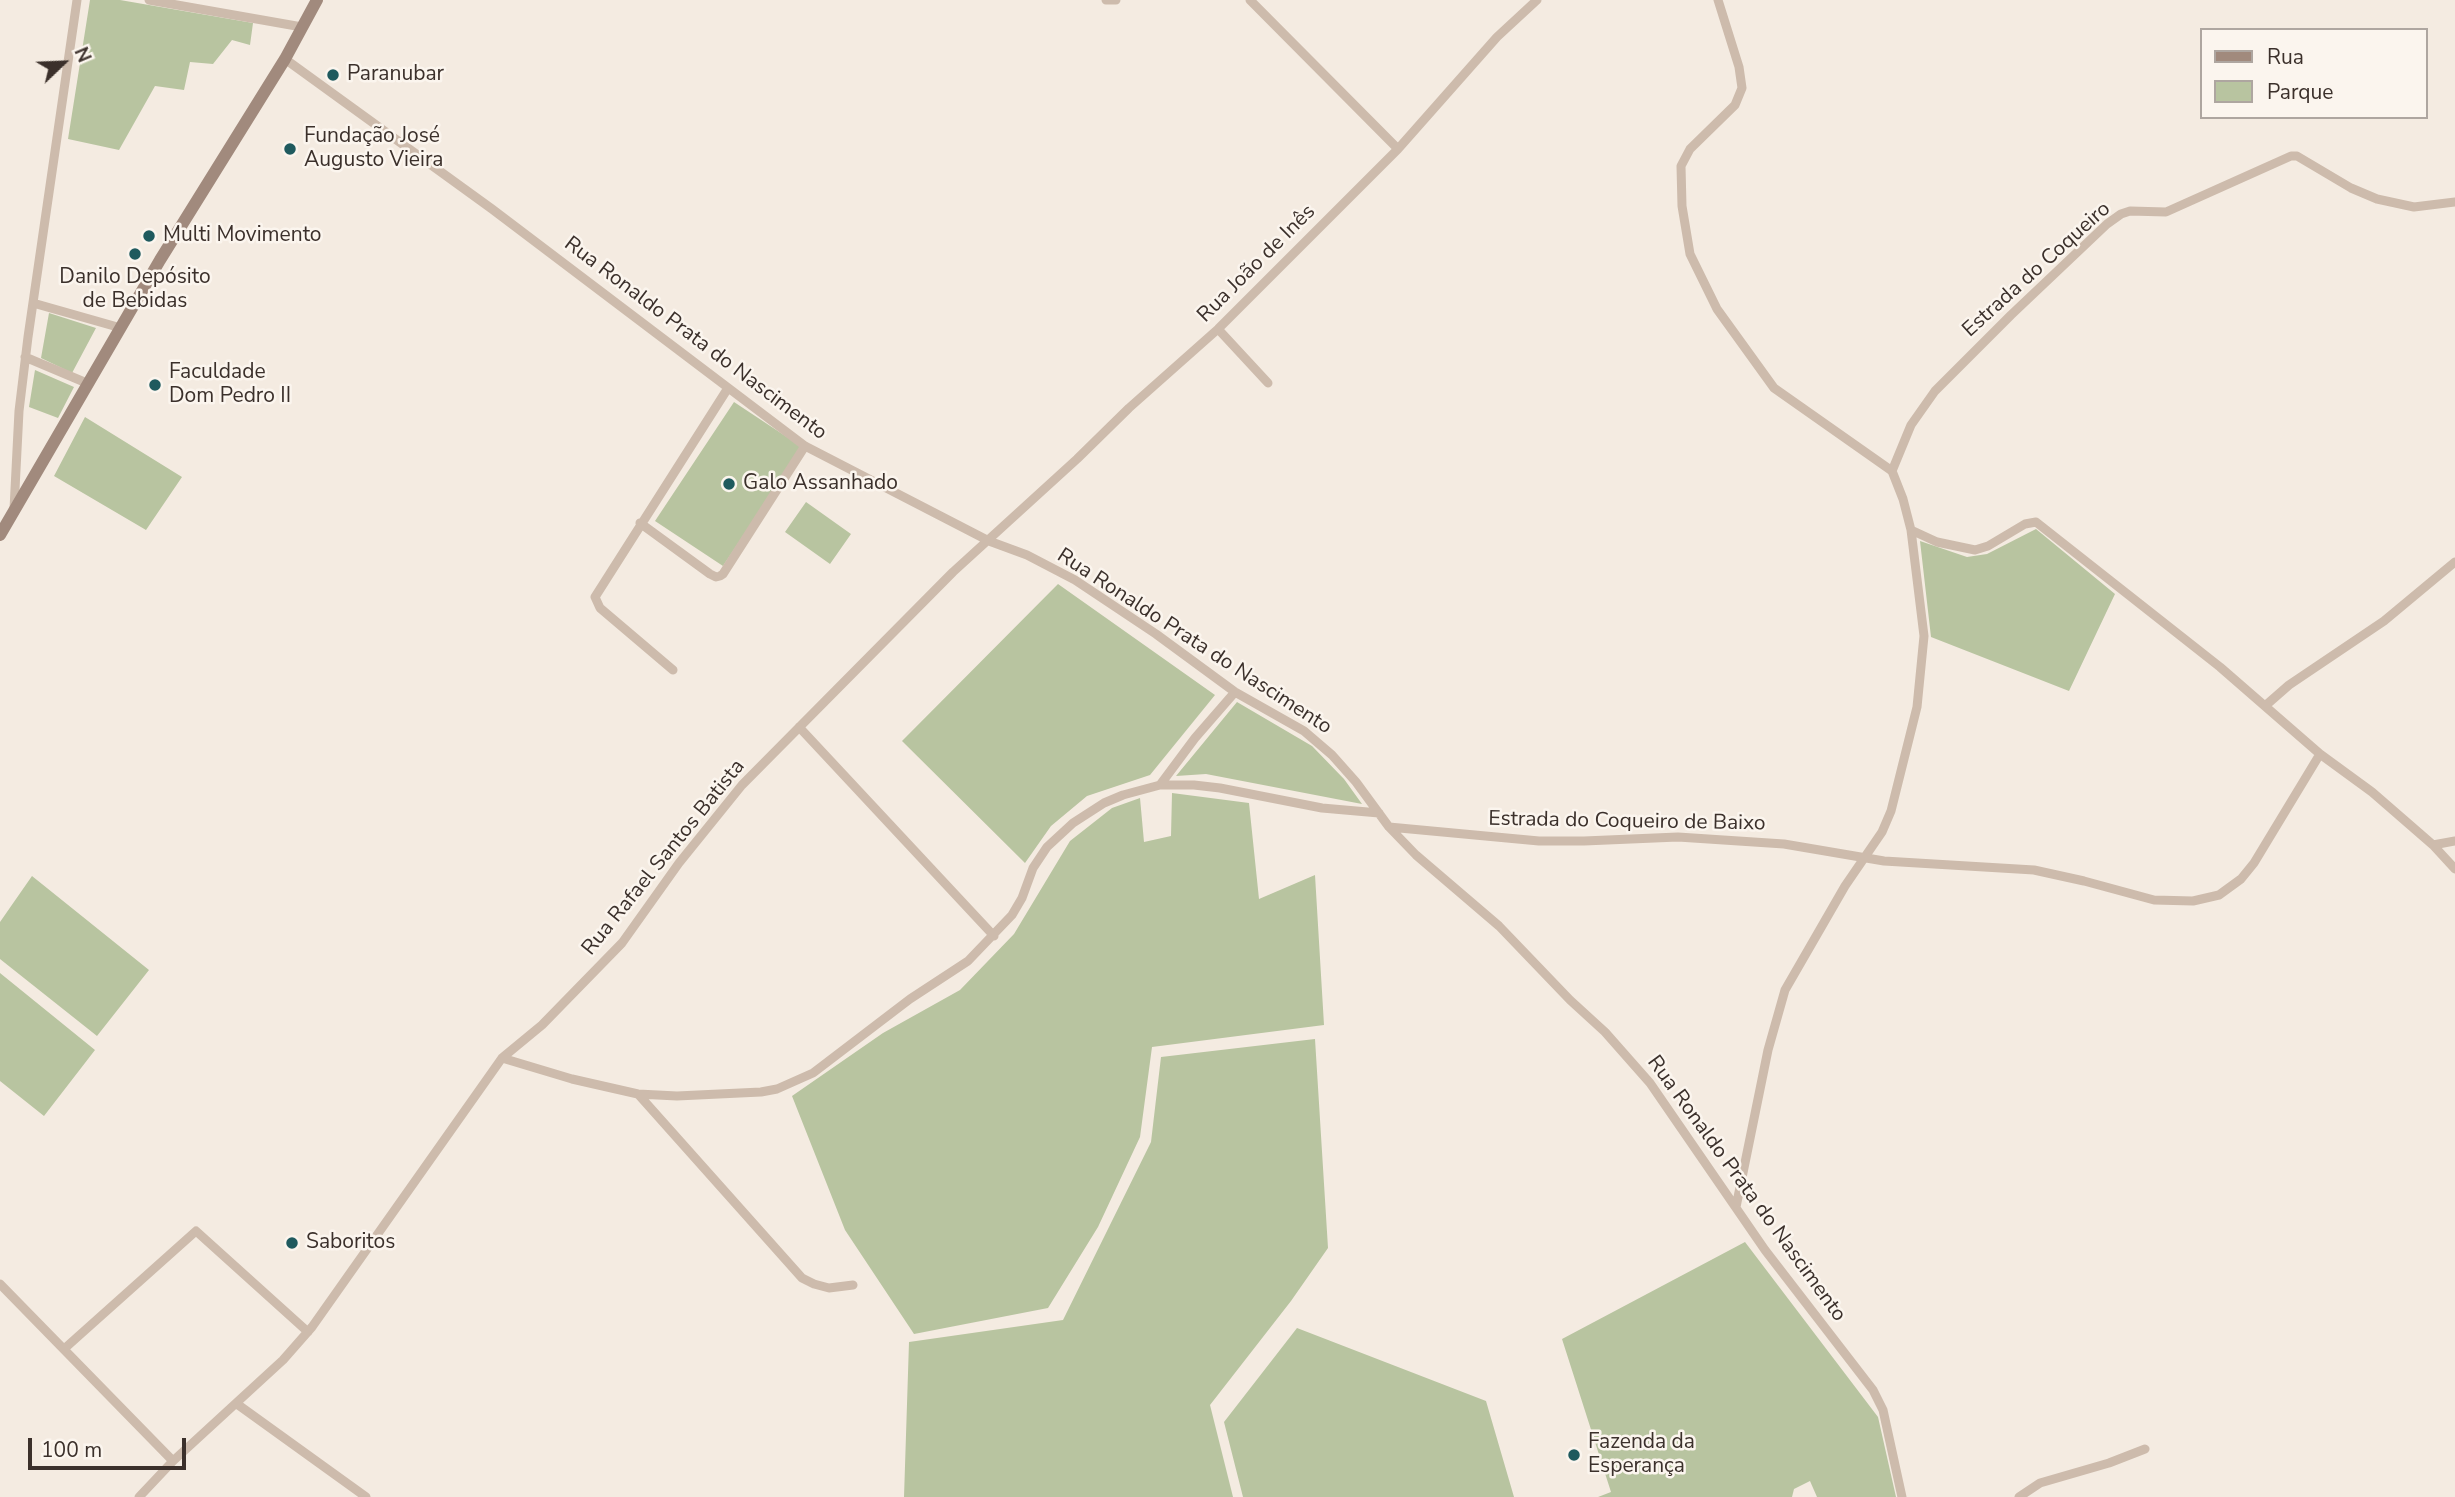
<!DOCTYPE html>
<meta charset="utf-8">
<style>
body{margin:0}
#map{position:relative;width:2455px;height:1497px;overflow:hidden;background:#f4ebe1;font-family:"Nunito Sans",sans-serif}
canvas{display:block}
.legend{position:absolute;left:2200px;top:28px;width:228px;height:91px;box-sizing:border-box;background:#fbf5ee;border:2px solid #aea6a0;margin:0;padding:9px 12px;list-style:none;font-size:21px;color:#3b302b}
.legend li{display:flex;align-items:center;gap:14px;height:35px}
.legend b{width:35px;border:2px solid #aea6a0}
.north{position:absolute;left:28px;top:28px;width:70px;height:70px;-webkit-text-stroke:5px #fbf5ee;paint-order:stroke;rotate:67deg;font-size:19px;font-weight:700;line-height:28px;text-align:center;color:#3b302b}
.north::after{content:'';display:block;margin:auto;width:24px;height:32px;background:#3b302b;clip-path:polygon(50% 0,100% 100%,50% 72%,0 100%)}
.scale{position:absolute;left:28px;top:1438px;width:158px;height:32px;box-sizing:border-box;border:4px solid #3b302b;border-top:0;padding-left:9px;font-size:21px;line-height:24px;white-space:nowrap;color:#3b302b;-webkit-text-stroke:5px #fbf5ee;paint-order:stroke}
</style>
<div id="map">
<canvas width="2455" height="1497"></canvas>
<ul class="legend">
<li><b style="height:9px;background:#a18a7d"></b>Rua</li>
<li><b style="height:19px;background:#b8c4a0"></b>Parque</li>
</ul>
<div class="north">N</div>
<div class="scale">100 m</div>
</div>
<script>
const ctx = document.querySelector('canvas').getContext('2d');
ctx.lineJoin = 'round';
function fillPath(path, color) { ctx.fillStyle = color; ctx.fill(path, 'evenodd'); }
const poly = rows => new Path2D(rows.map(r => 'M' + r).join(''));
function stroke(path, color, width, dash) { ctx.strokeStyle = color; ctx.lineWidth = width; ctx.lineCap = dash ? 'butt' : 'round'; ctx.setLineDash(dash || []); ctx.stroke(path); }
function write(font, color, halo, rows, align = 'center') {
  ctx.font = font + ' "Nunito Sans",sans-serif'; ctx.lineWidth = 5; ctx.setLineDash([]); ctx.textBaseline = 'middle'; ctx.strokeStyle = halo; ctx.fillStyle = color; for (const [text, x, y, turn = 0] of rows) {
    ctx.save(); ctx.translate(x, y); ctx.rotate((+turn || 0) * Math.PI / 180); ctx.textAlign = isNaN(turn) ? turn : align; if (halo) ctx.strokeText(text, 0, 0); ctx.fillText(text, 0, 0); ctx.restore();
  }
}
fillPath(poly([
 [90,0,120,0,253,23,250,45,232,40,213,64,190,62,184,90,155,86,119,150,68,139],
 [49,313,96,328,72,373,41,358],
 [35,370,74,387,58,418,29,407],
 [734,402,802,447,723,566,655,521],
 [85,417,182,477,146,530,54,476],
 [806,502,851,534,830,564,785,532],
 [2036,529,2115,594,2069,691,1931,637,1920,541,1967,557,1987,554],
 [1058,584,1215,695,1150,775,1087,796,1051,826,1025,863,902,741],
 [1237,702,1312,746,1344,779,1362,804,1206,774,1176,776],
 [1172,793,1249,803,1259,899,1315,875,1324,1025,1152,1047,1140,1137,1098,1227,1048,1308,914,1334,845,1230,792,1096,883,1033,960,990,1014,934,1070,841,1112,808,1140,798,1144,842,1171,836],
 [32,876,149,970,97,1036,0,959,0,922],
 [0,973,95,1050,44,1116,0,1081],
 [1315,1039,1328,1248,1291,1301,1210,1405,1233,1497,904,1497,909,1342,1063,1320,1151,1142,1161,1057],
 [1745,1242,1878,1417,1896,1497,1817,1497,1810,1481,1794,1489,1792,1497,1598,1497,1611,1492,1562,1339],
 [1297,1328,1486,1401,1514,1497,1243,1497,1224,1422]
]), '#b8c4a0');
stroke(poly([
 [149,0,302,27],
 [1106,0,1116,0],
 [1250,0,1398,149],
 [1718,0,1739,67,1742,88,1735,105,1690,149,1681,166,1682,206,1690,254,1717,309,1774,388,1892,471,1903,499,1911,530,1924,636,1917,707,1891,811,1882,832,1845,886,1785,990,1768,1050,1736,1207],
 [285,59,492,209,805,446,989,541,1027,555,1075,580,1156,634,1235,692,1304,731,1332,755,1356,782,1389,827,1416,855,1499,926,1570,1000,1605,1032,1650,1083,1765,1250,1873,1390,1883,1410,1902,1497],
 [33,303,121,328],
 [1218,329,1268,383],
 [25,357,89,384],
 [1892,471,1911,425,1935,391,2011,315,2107,224,2121,214,2130,211,2166,212,2291,156,2297,156,2351,188,2377,199,2414,207,2455,202],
 [14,509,19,411,28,337,77,0],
 [640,523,710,574,716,577,720,576,723,574,805,446],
 [1911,530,1937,542,1975,550,1988,546,2025,524,2036,522,2220,667,2320,754],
 [673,670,600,608,595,597,728,388],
 [2265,706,2289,685,2384,621,2455,562],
 [799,727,994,936],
 [1160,785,1195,738,1235,692],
 [1389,827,1539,841,1584,841,1678,837,1784,844,1884,861,2034,870,2084,881,2154,900,2193,901,2219,895,2241,879,2254,863,2320,754,2372,792,2433,845,2455,869],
 [2433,845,2455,841],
 [502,1058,572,1079,638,1094,677,1096,761,1092,777,1089,813,1073,910,999,968,961,1012,915,1022,898,1033,868,1047,847,1073,823,1104,803,1123,795,1160,785,1194,785,1220,788,1322,808,1379,813],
 [638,1094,802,1278,814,1284,829,1288,853,1285],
 [0,1284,173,1461],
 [64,1349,196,1231,308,1332],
 [237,1404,366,1497],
 [139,1497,173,1461,283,1360,312,1327,502,1058,542,1025,622,943,679,863,742,785,953,572,1077,459,1129,408,1218,329,1398,149,1497,37,1537,0],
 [2019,1497,2040,1483,2109,1463,2145,1449]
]), '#cdbbac', 9);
stroke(poly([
 [0,535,160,260,285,59,317,0]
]), '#a18a7d', 12);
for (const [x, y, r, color] of [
 [333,75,7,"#1f5a5e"],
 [290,149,7,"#1f5a5e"],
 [149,236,7,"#1f5a5e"],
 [135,254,7,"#1f5a5e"],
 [155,385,7,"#1f5a5e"],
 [729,484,7,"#1f5a5e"],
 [292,1243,7,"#1f5a5e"],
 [1574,1455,7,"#1f5a5e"]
]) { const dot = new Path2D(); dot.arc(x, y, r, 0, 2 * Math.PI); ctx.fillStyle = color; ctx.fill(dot); stroke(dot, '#fbf5ee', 2.5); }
write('21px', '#3b302b', '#fbf5ee', [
 ["Paranubar",347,75],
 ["Fundação José",304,137],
 ["Augusto Vieira",304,161],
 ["Multi Movimento",163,236],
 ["Danilo Depósito",135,278,"center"],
 ["de Bebidas",135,302,"center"],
 ["Faculdade",169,373],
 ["Dom Pedro II",169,397],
 ["Galo Assanhado",743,484],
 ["Saboritos",306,1243],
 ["Fazenda da",1588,1443],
 ["Esperança",1588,1467]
], 'left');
write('21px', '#3b302b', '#fbf5ee', [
 ["Rua João de Inês",1257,264,-45],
 ["Estrada do Coqueiro",2037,270,-42],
 ["Rua Ronaldo Prata do Nascimento",695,339,37],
 ["Rua Ronaldo Prata do Nascimento",1194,642,33],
 ["Estrada do Coqueiro de Baixo",1627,822,1],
 ["Rua Rafael Santos Batista",664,858,-51],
 ["Rua Ronaldo Prata do Nascimento",1746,1189,54]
]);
</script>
